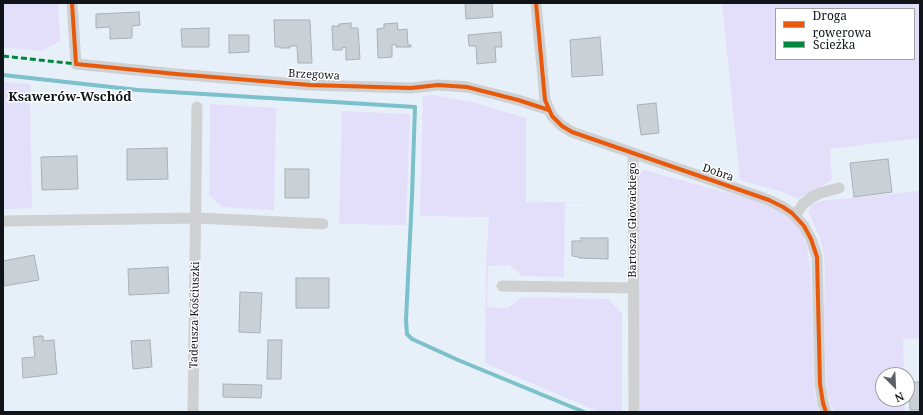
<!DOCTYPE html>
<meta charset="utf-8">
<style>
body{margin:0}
#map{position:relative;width:923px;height:415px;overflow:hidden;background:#e7eff8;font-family:"Noto Serif",serif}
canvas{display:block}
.frame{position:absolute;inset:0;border:4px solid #101419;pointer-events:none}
.legend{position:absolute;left:775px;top:8px;width:140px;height:52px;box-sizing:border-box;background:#fff;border:1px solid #9fa1a3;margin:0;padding:5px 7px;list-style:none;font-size:12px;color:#101419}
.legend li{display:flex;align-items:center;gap:8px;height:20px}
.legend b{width:20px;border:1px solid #9fa1a3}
.north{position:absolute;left:875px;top:367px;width:40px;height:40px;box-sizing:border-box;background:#fff;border:1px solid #9fa1a3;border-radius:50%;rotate:156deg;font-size:11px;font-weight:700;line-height:16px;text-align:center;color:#101419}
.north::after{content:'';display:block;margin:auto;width:14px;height:18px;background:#5b6167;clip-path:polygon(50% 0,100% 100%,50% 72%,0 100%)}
</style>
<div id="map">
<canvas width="923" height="415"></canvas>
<div class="frame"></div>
<ul class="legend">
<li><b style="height:5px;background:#e8590c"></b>Droga rowerowa</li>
<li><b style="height:5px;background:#00873e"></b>Ścieżka</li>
</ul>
<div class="north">N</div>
</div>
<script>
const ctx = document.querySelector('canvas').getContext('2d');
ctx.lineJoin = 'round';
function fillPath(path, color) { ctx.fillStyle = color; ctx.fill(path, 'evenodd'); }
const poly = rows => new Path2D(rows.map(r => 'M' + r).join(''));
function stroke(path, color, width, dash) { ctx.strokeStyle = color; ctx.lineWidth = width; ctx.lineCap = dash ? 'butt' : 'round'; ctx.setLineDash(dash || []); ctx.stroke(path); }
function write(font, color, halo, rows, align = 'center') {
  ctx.font = font + ' "Noto Serif",serif'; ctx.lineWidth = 3; ctx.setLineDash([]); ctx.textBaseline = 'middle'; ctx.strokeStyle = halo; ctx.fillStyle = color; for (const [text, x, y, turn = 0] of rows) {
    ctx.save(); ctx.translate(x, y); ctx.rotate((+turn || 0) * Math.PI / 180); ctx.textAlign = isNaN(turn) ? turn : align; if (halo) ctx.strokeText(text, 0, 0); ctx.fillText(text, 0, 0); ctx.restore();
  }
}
fillPath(poly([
 [3,3,58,3,60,41,42,51,3,47],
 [722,3,920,3,920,138,830,149,832,179,826,184,798,199,783,192,740,180],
 [776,9,914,9,914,59,776,59],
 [3,82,30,84,32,208,3,209],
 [433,95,475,103,526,118,526,202,621,203,565,203,564,277,522,276,509,265,488,266,487,307,508,308,522,297,608,299,622,313,622,412,599,412,485,363,486,264,489,217,420,216,423,96],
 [210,104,276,108,274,210,222,207,209,195],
 [342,111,410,114,406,225,339,224],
 [644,170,758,201,785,213,794,221,802,233,807,248,810,265,811,283,814,389,819,412,640,412,636,183,640,173],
 [920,191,920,338,903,339,904,375,883,375,883,399,904,399,905,412,835,412,831,406,827,393,824,319,825,273,824,255,820,238,808,211,812,204,821,201]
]), '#e3dffa');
stroke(poly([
 [3,75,138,90,415,107,412,196,406,320,407,334,412,339,458,360,584,412]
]), '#7bc0ca', 4);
const building = poly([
 [465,3,492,3,493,17,466,19,465,3],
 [139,12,140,25,132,26,132,38,110,39,110,27,96,28,96,14,139,12],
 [274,20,310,20,312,63,298,63,297,46,290,46,290,48,280,48,280,47,275,47,274,20],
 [351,23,351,28,358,28,360,59,346,60,346,47,342,48,342,50,333,50,332,26,339,26,339,24,351,23],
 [397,23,398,30,407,29,408,45,411,45,411,47,396,47,396,44,392,45,392,57,378,58,377,29,384,28,384,24,397,23],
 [209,28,209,47,182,47,181,29,209,28],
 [501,32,502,47,495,47,496,62,477,64,476,46,469,46,468,35,501,32],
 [229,35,249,35,249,52,229,53,229,35],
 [600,37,603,75,572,77,570,40,600,37],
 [656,103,659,133,641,135,637,105,656,103],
 [167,148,168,179,127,180,127,149,167,148],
 [77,156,78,189,42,190,41,157,77,156],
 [888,159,892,192,854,197,850,163,888,159],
 [285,169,309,169,309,198,285,198,285,169],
 [581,238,608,238,608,259,579,258,579,257,572,256,572,241,581,241,581,238],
 [34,255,39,280,4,286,3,261,34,255],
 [168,267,169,293,129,295,128,269,168,267],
 [296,278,329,278,329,308,296,308,296,278],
 [240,292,262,293,260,333,239,332,240,292],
 [40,336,43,336,43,341,54,340,57,374,23,378,22,358,35,357,33,337,40,336],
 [150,340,152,367,133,369,131,341,150,340],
 [268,340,282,340,281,379,267,379,268,340],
 [909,382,920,382,920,410,910,410,909,382],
 [223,384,262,385,261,398,223,397,223,384]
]);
fillPath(building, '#c9d1d7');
stroke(building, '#a9b0b6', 1);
stroke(poly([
 [72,3,76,64,176,74,310,85,411,88,438,85,467,87,518,100,549,110],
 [536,3,545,100,552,116,562,126,572,132,769,200,783,207,792,213,804,226,811,239,817,257,820,384,823,403,826,412],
 [633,153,634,412],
 [795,216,803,204,812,197,820,193,839,188],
 [3,221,197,218,323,224],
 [502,286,633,288],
 [193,412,197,107]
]), '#ced0d2', 11);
stroke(poly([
 [3,56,76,64]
]), '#00873e', 3, [6, 3]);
stroke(poly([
 [72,3,76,64,176,74,310,85,411,88,438,85,467,87,518,100,549,110],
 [536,3,545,100,552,116,562,126,572,132,769,200,783,207,792,213,804,226,811,239,817,257,820,384,823,403,826,412]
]), '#e8590c', 4);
write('11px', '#101419', '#fff', [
 ["Brzegowa",314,75,3],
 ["Dobra",718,173,19],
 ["Bartosza Głowackiego",633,220,-90],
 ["Tadeusza Kościuszki",195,315,-89]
]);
write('bold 13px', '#101419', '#fff', [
 ["Ksawerów-Wschód",70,97]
]);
</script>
